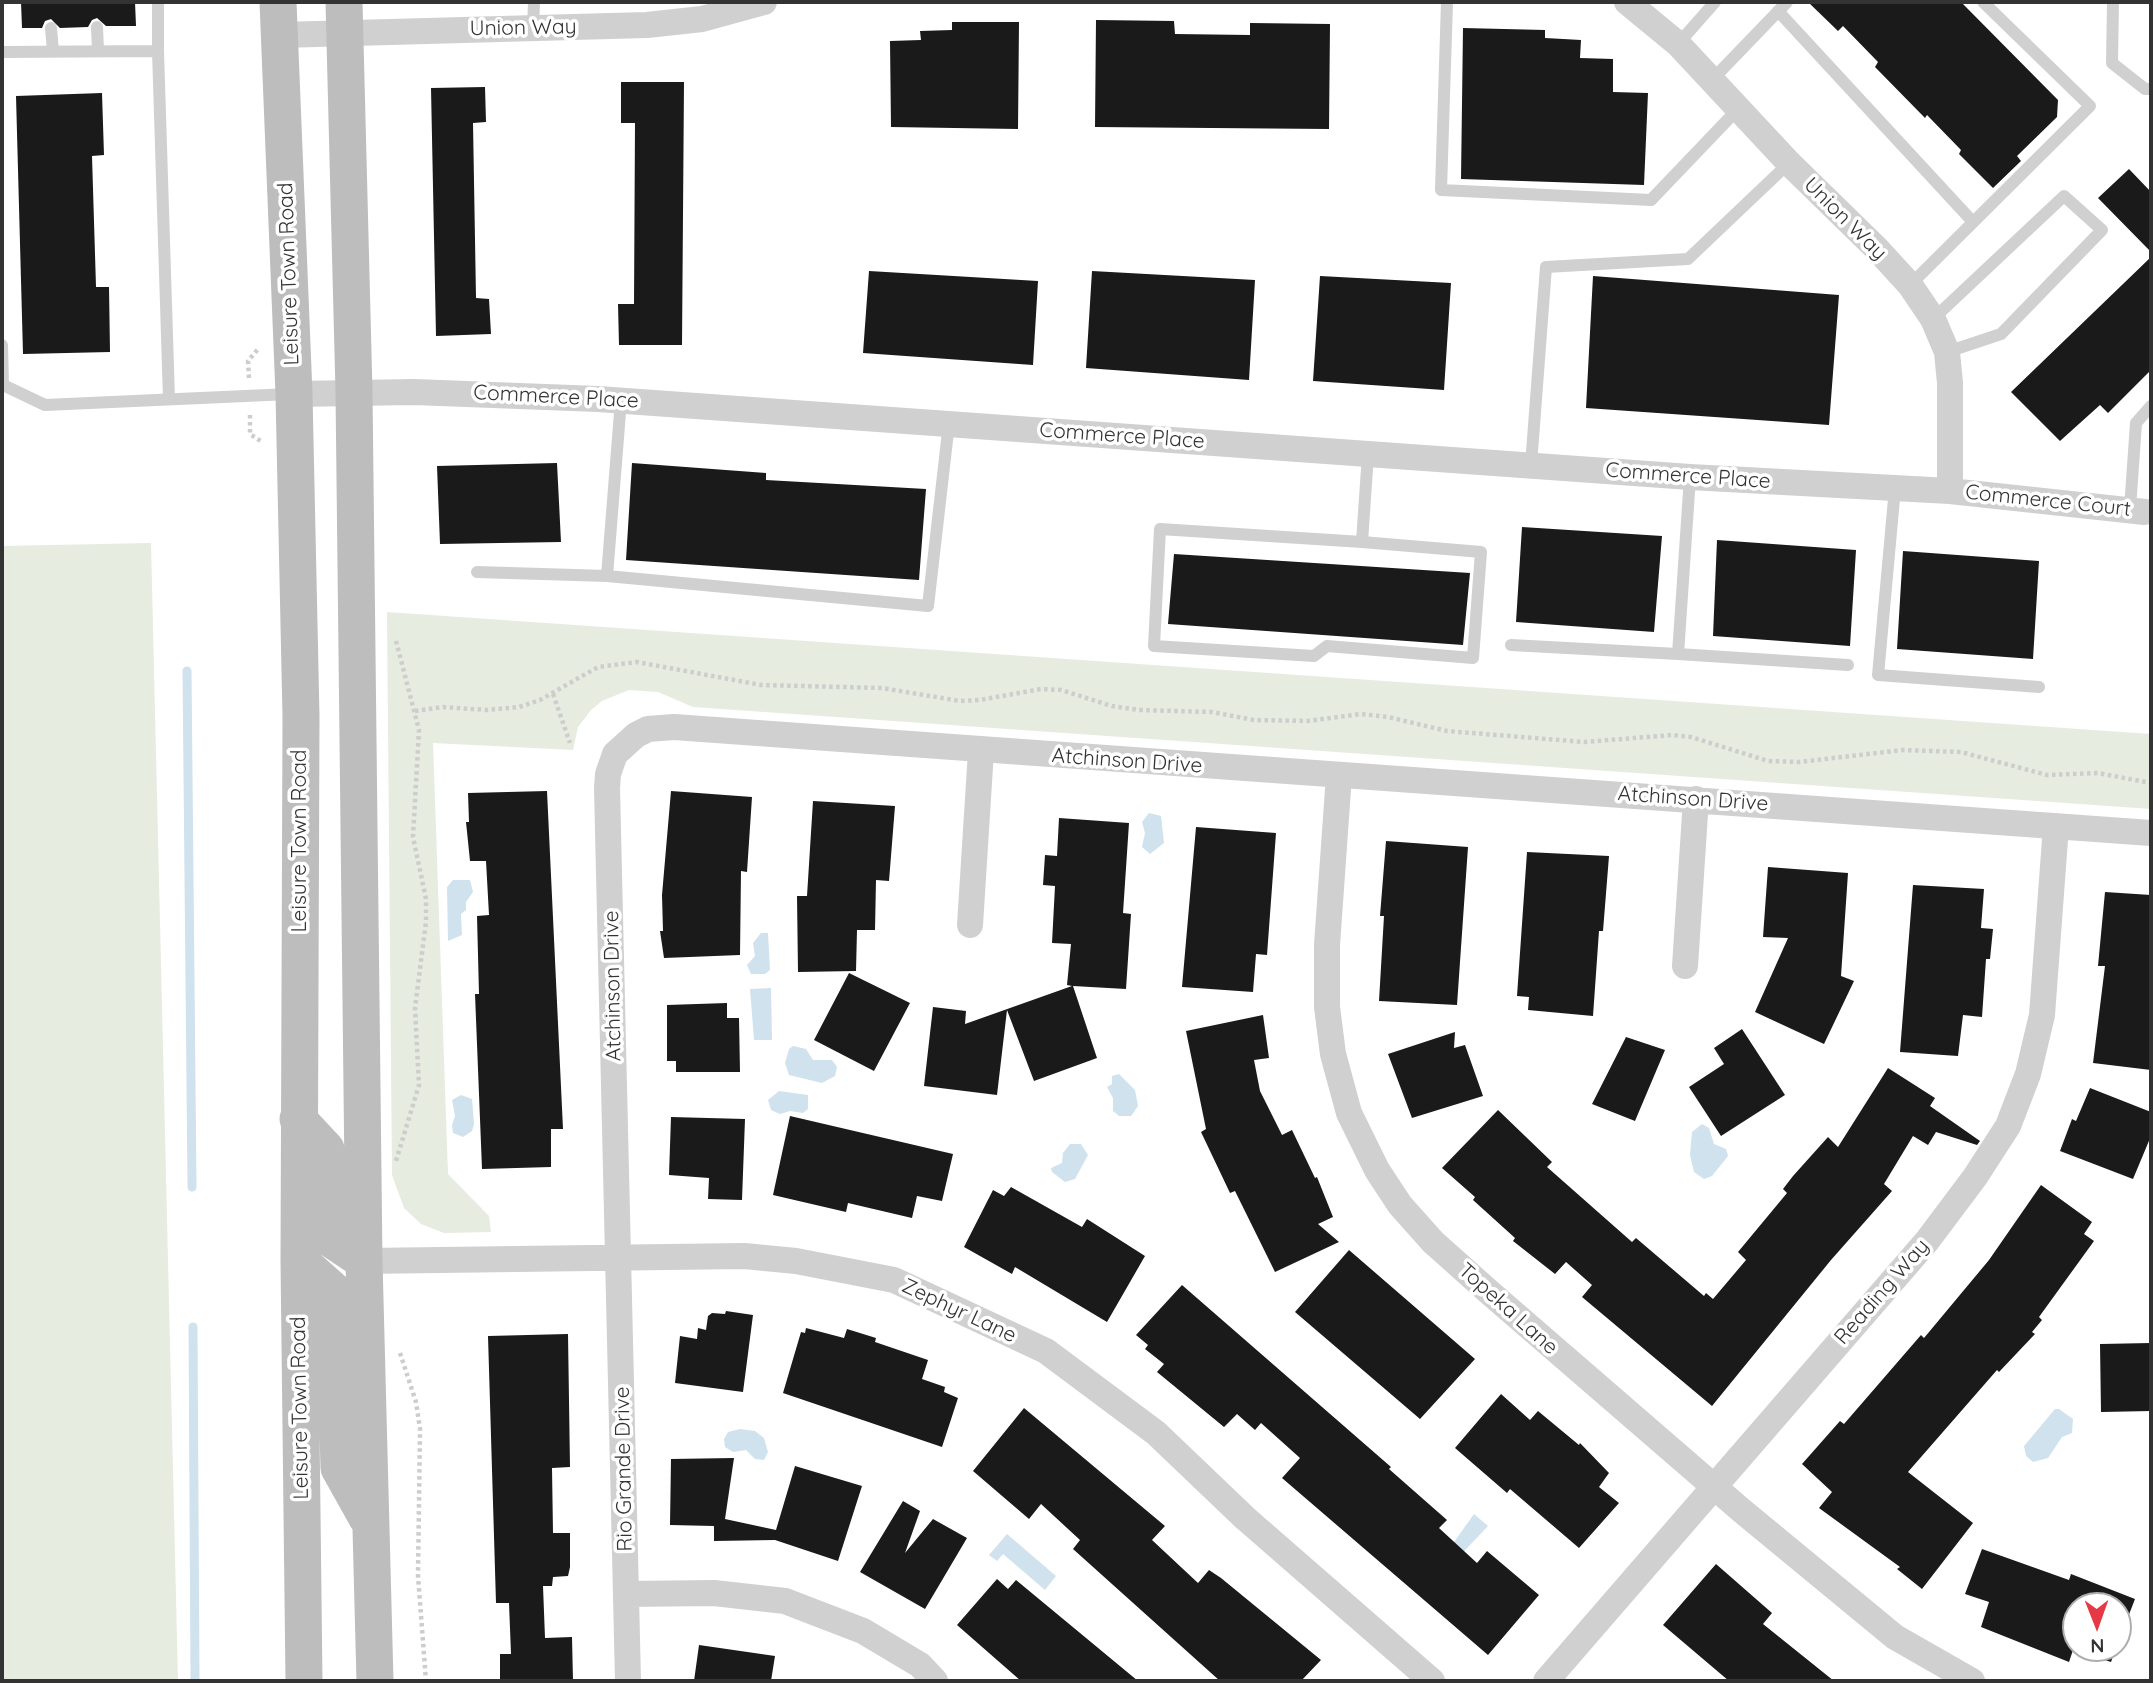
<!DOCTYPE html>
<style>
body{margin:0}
#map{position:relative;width:2153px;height:1683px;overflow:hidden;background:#fff;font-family:Quicksand,sans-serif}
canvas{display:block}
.frame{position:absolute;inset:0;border:4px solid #333;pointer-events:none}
.north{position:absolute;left:2062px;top:1592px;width:70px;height:70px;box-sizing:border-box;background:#fff;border:2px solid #adadad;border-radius:50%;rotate:179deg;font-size:19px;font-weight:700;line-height:28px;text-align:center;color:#333}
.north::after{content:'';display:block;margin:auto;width:24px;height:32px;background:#e63946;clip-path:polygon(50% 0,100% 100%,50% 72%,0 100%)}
</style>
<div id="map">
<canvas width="2153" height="1683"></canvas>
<div class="frame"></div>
<div class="north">N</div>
</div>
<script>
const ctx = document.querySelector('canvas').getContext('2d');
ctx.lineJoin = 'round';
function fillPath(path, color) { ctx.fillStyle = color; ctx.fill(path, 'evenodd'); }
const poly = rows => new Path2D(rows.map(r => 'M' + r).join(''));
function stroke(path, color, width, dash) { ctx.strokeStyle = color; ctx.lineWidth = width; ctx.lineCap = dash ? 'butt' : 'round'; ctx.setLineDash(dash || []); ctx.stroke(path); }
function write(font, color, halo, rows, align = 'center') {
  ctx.font = font + ' Quicksand,sans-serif'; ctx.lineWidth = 7; ctx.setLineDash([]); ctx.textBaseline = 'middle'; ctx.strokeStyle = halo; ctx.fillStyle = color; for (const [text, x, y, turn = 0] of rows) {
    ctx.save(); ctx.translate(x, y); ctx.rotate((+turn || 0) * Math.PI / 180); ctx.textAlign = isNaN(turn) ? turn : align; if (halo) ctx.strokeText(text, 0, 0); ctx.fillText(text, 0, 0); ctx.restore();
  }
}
fillPath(poly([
 [151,543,178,1681,2,1681,2,546],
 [387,612,2151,734,2151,809,693,707,658,692,629,690,602,701,591,710,578,727,573,750,433,743,448,1174,489,1216,491,1232,444,1233,421,1224,404,1208,392,1175]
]), '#e6ecdf');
fillPath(poly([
 [1149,813,1161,816,1164,843,1150,854,1142,847,1145,833,1142,822],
 [453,880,470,880,473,892,466,902,466,910,461,914,462,935,448,941,447,887],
 [761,933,768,933,770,970,765,974,751,974,747,965,755,956,753,943],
 [771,988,772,1040,754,1040,750,989],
 [793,1046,806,1049,813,1060,832,1060,837,1067,835,1076,822,1083,789,1075,785,1063,789,1049],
 [1119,1074,1135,1090,1138,1106,1131,1116,1119,1116,1113,1111,1113,1098,1107,1087,1112,1084,1112,1076],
 [779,1091,808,1095,808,1109,803,1113,790,1111,780,1114,771,1110,768,1100],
 [461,1095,472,1099,474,1124,472,1131,463,1137,453,1133,452,1125,455,1116,452,1100],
 [1702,1124,1709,1128,1714,1144,1726,1149,1728,1156,1712,1176,1704,1179,1694,1172,1690,1155,1692,1132],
 [1070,1144,1081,1144,1088,1155,1075,1179,1065,1182,1052,1172,1051,1168,1062,1163,1063,1153],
 [2055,1409,2059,1409,2073,1419,2072,1433,2062,1437,2048,1458,2033,1462,2026,1456,2024,1446],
 [740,1429,755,1431,764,1438,768,1452,764,1460,755,1459,746,1450,733,1452,725,1447,724,1439,728,1432],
 [1474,1514,1488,1526,1453,1563,1444,1556],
 [1007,1534,1056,1576,1045,1590,1003,1554,997,1561,989,1555]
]), '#cfe2ee');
stroke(poly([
 [187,671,192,1187],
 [193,1327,195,1681]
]), '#cfe2ee', 9);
fillPath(poly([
 [21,2,135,2,136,26,106,26,97,18,92,20,88,27,60,28,51,19,45,21,42,28,22,28],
 [1808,2,1961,2,2058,100,2057,117,2017,156,2021,161,1993,188,1959,154,1961,150,1927,115,1925,118,1875,67,1878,62,1843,26,1838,31],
 [1096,20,1174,21,1175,34,1250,35,1250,23,1330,24,1329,129,1095,127],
 [952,22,1019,22,1018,129,891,127,890,41,921,40,920,31,952,30],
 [1463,28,1545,30,1545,38,1581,40,1580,58,1613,59,1613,92,1648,93,1644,185,1461,179],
 [621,82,684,82,682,345,619,345,618,304,634,304,635,123,621,123],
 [485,87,486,122,473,123,476,298,489,299,491,334,436,336,431,88],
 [102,93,104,155,92,156,96,287,109,287,110,352,23,354,16,96],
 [2129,169,2151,192,2151,252,2098,198],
 [2151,257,2151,370,2108,413,2100,405,2060,441,2011,392],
 [869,271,1038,281,1033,365,863,353],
 [1092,271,1255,280,1249,380,1086,368],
 [1320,276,1451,283,1444,390,1313,381],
 [1593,276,1839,295,1829,425,1586,408],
 [557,463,561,542,440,544,437,466],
 [632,463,766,473,766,480,926,489,919,580,626,560],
 [1522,527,1662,536,1654,632,1516,622],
 [1717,540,1856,550,1850,646,1713,636],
 [1903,551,2039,561,2033,659,1897,649],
 [1174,554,1470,573,1463,645,1168,624],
 [547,791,563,1129,551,1129,551,1167,482,1169,475,994,479,994,477,916,489,915,486,861,470,861,466,822,469,822,468,793],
 [671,791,752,797,747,872,741,871,740,955,664,958,660,931,663,931,662,895],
 [813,801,895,806,889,881,876,880,875,930,857,930,856,971,798,972,797,896,807,896],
 [1059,818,1129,823,1123,913,1131,914,1126,989,1073,986,1097,1058,1034,1081,1007,1010,997,1095,924,1086,933,1007,966,1011,965,1024,1072,986,1067,985,1071,944,1052,943,1055,886,1043,885,1045,855,1057,856],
 [1196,827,1276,833,1267,955,1256,954,1253,992,1182,987],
 [1386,841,1468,847,1457,1005,1379,1001,1384,916,1380,916],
 [1527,852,1609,856,1603,931,1599,931,1593,1016,1528,1010,1529,997,1517,996],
 [1768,867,1848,873,1841,976,1854,981,1824,1044,1755,1012,1788,938,1763,937],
 [1913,885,1984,889,1981,928,1993,929,1990,959,1986,959,1982,1017,1963,1015,1958,1056,1900,1052],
 [2105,892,2151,895,2151,1070,2093,1063,2105,966,2098,966],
 [849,973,910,1003,874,1071,814,1040],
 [727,1003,727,1018,739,1018,740,1072,676,1072,676,1061,667,1061,667,1005],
 [1263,1015,1269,1058,1254,1060,1260,1091,1282,1135,1292,1130,1315,1178,1317,1177,1333,1217,1318,1224,1339,1242,1275,1272,1235,1191,1230,1193,1201,1132,1206,1129,1186,1031],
 [1742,1029,1785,1095,1721,1136,1689,1087,1724,1064,1714,1048],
 [1455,1032,1454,1048,1465,1045,1483,1096,1412,1118,1388,1054],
 [1626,1037,1665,1050,1635,1121,1592,1104],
 [1888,1068,1935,1098,1930,1106,1980,1141,1977,1145,1936,1132,1928,1145,1913,1136,1884,1184,1892,1191,1831,1260,1712,1406,1582,1297,1592,1285,1566,1262,1555,1274,1513,1241,1515,1238,1473,1200,1475,1197,1442,1168,1498,1110,1552,1162,1547,1167,1632,1242,1636,1238,1704,1296,1706,1293,1713,1299,1746,1260,1738,1252,1787,1193,1783,1189,1793,1176,1828,1137,1838,1147],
 [2090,1088,2151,1112,2151,1136,2133,1179,2060,1151,2072,1119,2076,1121],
 [790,1116,953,1154,942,1201,917,1196,912,1218,848,1203,846,1212,773,1195],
 [671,1117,745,1119,742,1200,708,1199,709,1178,669,1175],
 [2041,1185,2092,1222,2084,1234,2094,1241,2039,1317,2042,1320,2032,1332,2035,1334,1999,1372,1997,1370,1908,1472,1973,1523,1922,1589,1897,1569,1900,1567,1819,1508,1832,1492,1802,1464,1840,1421,1844,1424,1921,1335,1924,1338,1989,1260],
 [1011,1187,1082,1227,1087,1219,1145,1256,1107,1322,1015,1267,1012,1274,964,1247,993,1190,1004,1196],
 [1349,1250,1475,1359,1420,1419,1295,1312],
 [1182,1285,1391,1467,1389,1469,1447,1520,1439,1528,1477,1563,1487,1551,1539,1595,1488,1655,1282,1478,1300,1458,1261,1423,1255,1430,1237,1414,1224,1427,1157,1372,1164,1364,1145,1349,1148,1345,1136,1335],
 [726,1311,753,1315,743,1392,675,1383,680,1336,697,1339,698,1328,706,1330,708,1316,712,1313,725,1314],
 [806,1328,844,1338,847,1329,876,1338,875,1342,928,1360,922,1379,945,1387,944,1392,958,1398,942,1447,783,1393,801,1332,805,1333],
 [568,1334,570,1467,552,1468,553,1533,570,1533,570,1567,568,1576,553,1577,552,1586,543,1586,545,1638,572,1637,573,1681,500,1681,500,1654,511,1654,509,1603,496,1603,488,1336],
 [2151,1343,2151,1411,2101,1412,2100,1344],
 [1501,1394,1530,1420,1538,1411,1579,1445,1580,1443,1609,1473,1599,1487,1619,1503,1579,1548,1510,1489,1507,1493,1455,1448],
 [1024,1408,1165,1526,1152,1540,1198,1583,1209,1570,1221,1578,1321,1660,1301,1681,1220,1681,1073,1549,1080,1540,1041,1504,1029,1519,973,1471],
 [734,1458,725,1519,776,1530,795,1466,862,1486,838,1561,775,1540,714,1541,714,1526,670,1525,671,1459],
 [903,1501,920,1511,905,1553,933,1519,967,1538,925,1609,860,1572],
 [1982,1549,2069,1580,2071,1574,2135,1599,2118,1643,2118,1606,2076,1606,2076,1648,2116,1648,2111,1662,2073,1650,2069,1662,1981,1627,1989,1602,1965,1594],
 [1716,1564,1772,1613,1763,1624,1834,1681,1729,1681,1663,1625],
 [997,1579,1008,1589,1016,1580,1138,1681,1021,1681,957,1625],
 [699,1645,775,1656,771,1681,694,1681]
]), '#1a1a1a');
stroke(poly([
 [249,378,248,361,258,349],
 [250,415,250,434,262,442],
 [396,641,419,730,413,837,426,899,426,922,415,1008,419,1085,396,1161],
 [553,694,570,743],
 [415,711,443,707,487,710,519,707,540,700,598,667,637,662,761,685,882,688,960,701,980,700,1041,689,1061,690,1112,706,1139,710,1212,712,1254,720,1307,721,1361,714,1388,717,1447,731,1584,742,1672,735,1691,737,1768,761,1799,762,1903,750,1961,752,2047,775,2098,773,2151,783],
 [400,1353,416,1402,420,1429,418,1576,426,1681]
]), '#cdcdcd', 4.5, [3.5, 3.5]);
stroke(poly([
 [1447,2,1441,190,1651,200,1738,109],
 [2113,2,2112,63,2145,89,2151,89],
 [1778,11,1973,222],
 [97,27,98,51],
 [533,27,534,2],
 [51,28,53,51],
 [1678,44,1715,2],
 [158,51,169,399],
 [2,52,158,51,158,2],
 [1711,81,1787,2],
 [1910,285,2090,106,1983,2],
 [1933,319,2064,196,2102,230,2001,334,1947,352],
 [2,345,3,385,45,405,290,394],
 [1531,465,1546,267,1688,259,1789,163],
 [1690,477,1678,654,1848,665],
 [1895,488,1878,675,2039,687],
 [2130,509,2136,423,2151,406],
 [1362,542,1160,529,1154,646,1314,656,1327,646,1473,658,1481,552,1362,542,1368,454],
 [477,572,607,576,928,606,949,423],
 [607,576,621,400],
 [1511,645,1678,654]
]), '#d0d0d0', 12);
stroke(poly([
 [1627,2,1678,44,1789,163,1877,249,1910,285,1933,319,1947,352,1950,383,1950,491],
 [280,35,647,25,702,19,764,2],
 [294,394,414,392,598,399,1690,477,1950,491,2145,512],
 [1339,775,1327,945,1327,1007,1333,1054,1349,1113,1377,1170,1400,1205,1433,1242,1489,1292,1741,1510,1895,1637,1972,1681],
 [970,925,981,751],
 [1685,966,1696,799],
 [364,1261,744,1256,796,1261,894,1280,1046,1351,1156,1433,1245,1518,1432,1681],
 [626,1594,714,1593,785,1601,863,1631,920,1665,935,1681],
 [628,1681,607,788,608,774,615,754,636,735,648,729,674,727,2151,833],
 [1546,1681,1927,1241,1975,1177,2008,1126,2028,1074,2042,1015,2056,826]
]), '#d0d0d0', 26);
stroke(poly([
 [278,2,294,394,301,716,299,1260,304,1681],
 [344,2,354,392,364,1261,375,1681],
 [298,1119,326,1149,328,1237,364,1261],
 [299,1260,334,1291,339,1468,367,1518]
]), '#bdbdbd', 37);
write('21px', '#333', '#fff', [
 ["Union Way",523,28,-1],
 ["Union Way",1845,219,45],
 ["Leisure Town Road",289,274,-92],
 ["Commerce Place",556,397,3],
 ["Commerce Place",1122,436,4],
 ["Commerce Place",1688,476,4],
 ["Commerce Court",2048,501,6],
 ["Atchinson Drive",1127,761,4],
 ["Atchinson Drive",1693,799,4],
 ["Leisure Town Road",300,841,-90],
 ["Atchinson Drive",613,986,-91],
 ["Reading Way",1882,1292,-49],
 ["Topeka Lane",1508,1309,42],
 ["Zephyr Lane",959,1311,25],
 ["Leisure Town Road",300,1408,-91],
 ["Rio Grande Drive",624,1469,-91]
]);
</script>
